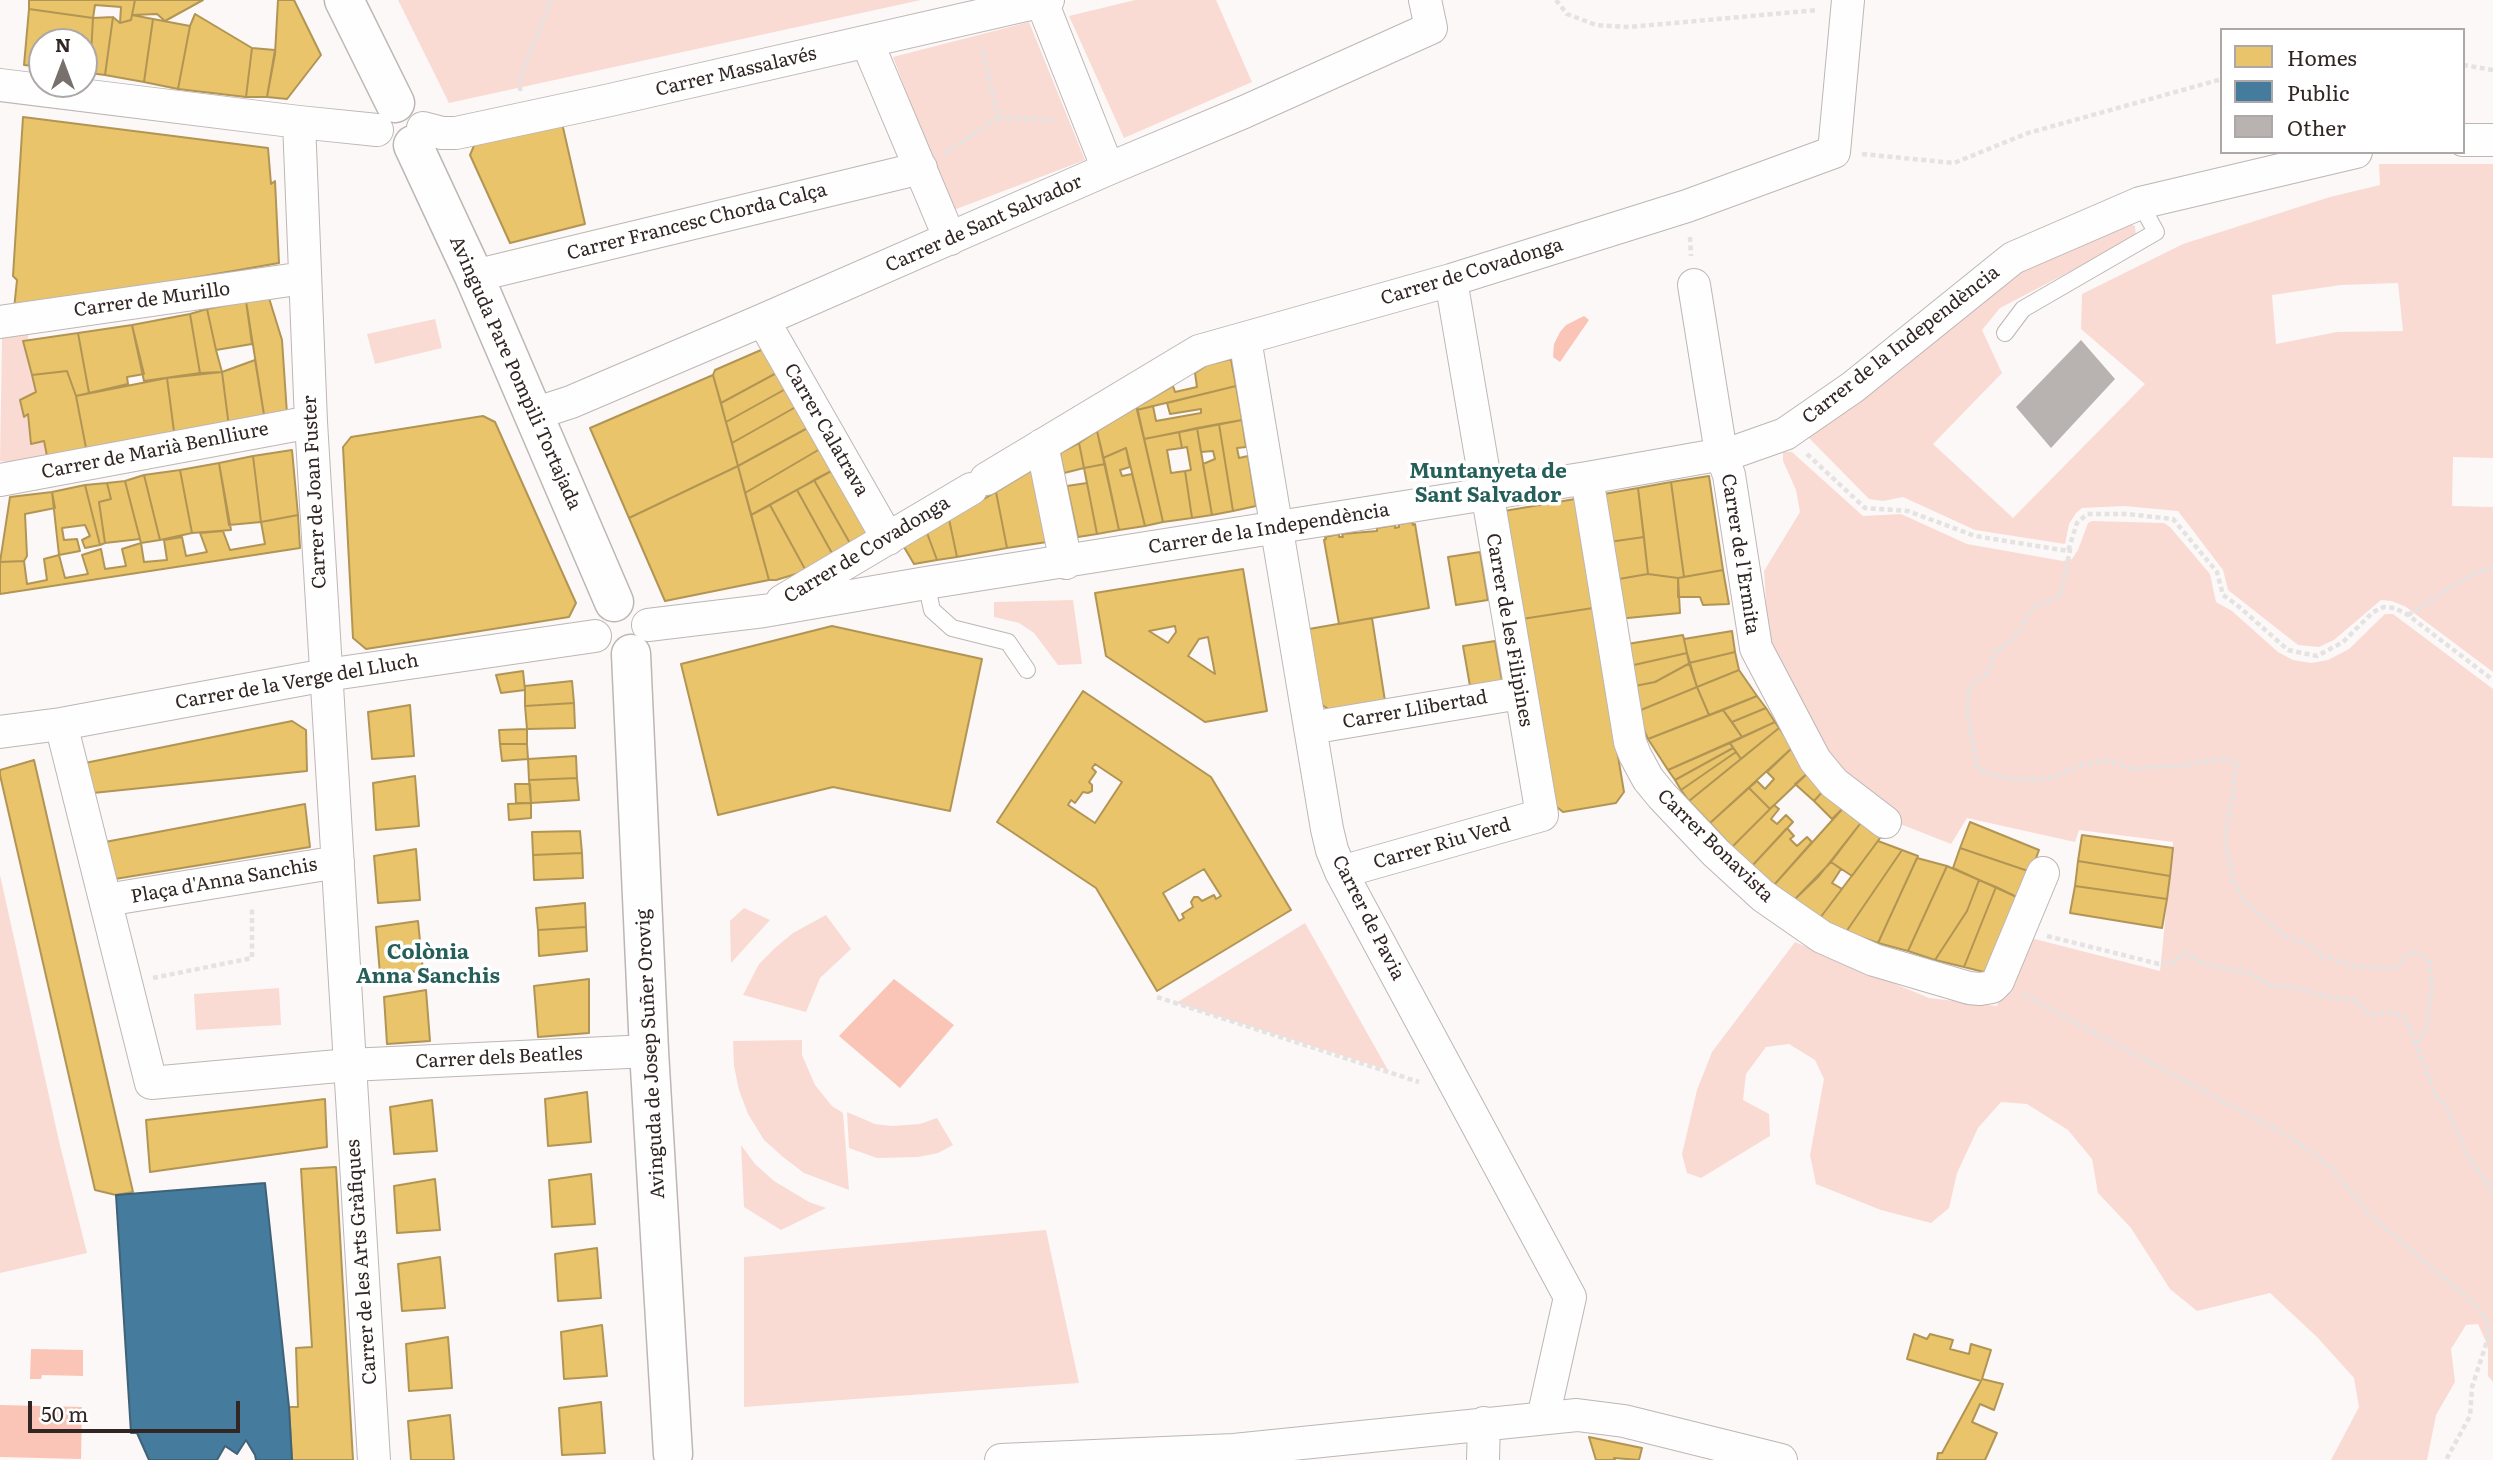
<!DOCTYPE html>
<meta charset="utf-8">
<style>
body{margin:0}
#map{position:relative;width:2493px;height:1460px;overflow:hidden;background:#fbf8f7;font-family:Literata,serif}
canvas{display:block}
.legend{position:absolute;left:2220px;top:28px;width:245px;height:126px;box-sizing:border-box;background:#fff;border:2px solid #ada8a7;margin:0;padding:9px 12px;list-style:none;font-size:21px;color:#312623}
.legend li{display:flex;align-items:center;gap:14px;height:35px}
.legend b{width:35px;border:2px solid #ada8a7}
.north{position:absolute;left:28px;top:28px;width:70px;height:70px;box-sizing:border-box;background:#fff;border:2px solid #ada8a7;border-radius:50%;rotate:0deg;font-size:19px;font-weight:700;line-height:28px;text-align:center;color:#312623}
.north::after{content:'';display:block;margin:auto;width:24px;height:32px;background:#78706d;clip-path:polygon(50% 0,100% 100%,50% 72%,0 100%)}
.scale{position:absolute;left:28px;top:1401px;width:212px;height:32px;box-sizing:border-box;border:4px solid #312623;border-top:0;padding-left:9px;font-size:21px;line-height:24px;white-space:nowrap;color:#312623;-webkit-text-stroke:5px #fff;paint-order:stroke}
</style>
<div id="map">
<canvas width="2493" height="1460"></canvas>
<ul class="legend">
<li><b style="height:19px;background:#e9c46a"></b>Homes</li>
<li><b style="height:19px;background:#457b9d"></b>Public</li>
<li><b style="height:19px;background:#b8b2b0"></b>Other</li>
</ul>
<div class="north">N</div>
<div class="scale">50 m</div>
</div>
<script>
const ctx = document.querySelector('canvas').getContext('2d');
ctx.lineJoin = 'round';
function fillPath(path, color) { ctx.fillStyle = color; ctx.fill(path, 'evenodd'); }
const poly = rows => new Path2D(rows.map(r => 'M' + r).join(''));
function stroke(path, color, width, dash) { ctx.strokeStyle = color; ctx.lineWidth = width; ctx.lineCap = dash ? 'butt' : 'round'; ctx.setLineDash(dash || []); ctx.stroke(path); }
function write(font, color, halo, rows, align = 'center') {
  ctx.font = font + ' Literata,serif'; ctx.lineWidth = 7; ctx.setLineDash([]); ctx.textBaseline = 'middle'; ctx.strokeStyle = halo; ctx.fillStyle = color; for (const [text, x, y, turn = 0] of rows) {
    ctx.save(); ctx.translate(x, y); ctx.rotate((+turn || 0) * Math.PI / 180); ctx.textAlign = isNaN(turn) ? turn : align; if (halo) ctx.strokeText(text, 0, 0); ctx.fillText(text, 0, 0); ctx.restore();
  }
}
fillPath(poly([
 [398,0,921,0,449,103],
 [1135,0,1216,0,1252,82,1124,138,1069,16],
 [1029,22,1085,160,951,211,893,57],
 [2379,164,2493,164,2493,458,2453,457,2452,506,2493,507,2493,672,2406,607,2392,601,2381,600,2334,640,2319,647,2298,645,2228,590,2223,570,2178,511,2124,506,2082,508,2076,513,2069,524,2065,544,1975,530,1903,497,1883,501,1869,499,1808,437,2026,266,2124,222,2135,226,2136,237,2000,308,1982,330,2002,373,1933,444,2013,518,2145,384,2081,329,2082,294,2183,244,2330,197,2380,185],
 [2398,283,2403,331,2337,332,2276,344,2272,295,2341,285],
 [435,319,442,348,375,364,367,334],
 [28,327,28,341,23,342,36,392,20,400,23,416,28,414,31,444,44,441,47,456,7,462,0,461,2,339,10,332],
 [1783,452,1792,452,1863,516,1901,514,1967,544,2063,561,2072,559,2078,550,2088,523,2092,521,2164,523,2170,527,2210,574,2216,602,2232,611,2278,652,2293,660,2311,663,2328,660,2349,649,2385,614,2393,614,2493,689,2493,1382,2488,1376,2488,1346,2478,1324,2466,1325,2451,1349,2455,1382,2436,1415,2427,1460,2331,1460,2359,1407,2354,1378,2318,1338,2270,1293,2197,1311,2170,1289,2131,1228,2098,1193,2092,1159,2068,1130,2027,1104,2001,1102,1978,1128,1957,1173,1949,1208,1931,1223,1881,1210,1816,1184,1810,1155,1824,1079,1815,1060,1789,1044,1766,1047,1746,1074,1743,1100,1769,1114,1770,1136,1701,1178,1687,1173,1682,1154,1697,1090,1712,1052,1795,942,1929,998,1997,1006,2019,935,2160,971,2173,842,2079,830,2075,842,1967,818,1951,844,1895,822,1837,778,1786,695,1768,634,1764,571,1800,512,1796,490,1783,461],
 [1073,600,1082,664,1058,665,1034,633,1019,623,994,617,994,602],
 [0,875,59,1141,87,1253,0,1273],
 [744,908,770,920,731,963,730,921],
 [826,915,851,949,820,978,806,1012,743,995,759,964,775,948,793,933],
 [1305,923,1388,1070,1176,1003],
 [279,988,281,1025,196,1030,194,994],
 [802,1040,802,1055,815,1085,832,1106,843,1113,849,1190,804,1173,783,1157,764,1140,748,1114,739,1090,734,1066,733,1041],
 [847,1112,875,1124,892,1126,920,1124,937,1118,953,1145,938,1153,918,1157,877,1158,849,1148],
 [741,1145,755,1164,774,1181,809,1202,826,1208,781,1230,744,1207],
 [1046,1230,1079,1383,744,1407,744,1257]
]), '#fadbd3');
fillPath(poly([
 [1584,316,1589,320,1560,362,1553,357,1554,344,1560,332,1566,325],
 [894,979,954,1025,900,1088,839,1036],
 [31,1349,83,1350,83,1376,42,1375,41,1379,30,1379],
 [0,1405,82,1407,81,1459,0,1457]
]), '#fac5b7');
const homes = poly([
 [29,0,135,0,131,20,120,23,121,7,95,5,93,18,29,9,29,0],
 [135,0,203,0,165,21,157,14,132,15,135,0],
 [278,0,294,0,321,55,287,99,267,97,275,54,278,0],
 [29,9,93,18,90,73,84,73,84,42,42,42,42,67,24,65,29,9],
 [195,14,252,48,246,97,178,89,190,26,195,14],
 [132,15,153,19,144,82,105,75,113,17,120,23,131,20,132,15],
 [113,17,105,75,90,73,93,18,113,17],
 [153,19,190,26,178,89,144,82,153,19],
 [252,48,275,50,267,97,246,97,252,48],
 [23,117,268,148,271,184,275,181,279,263,14,309,17,280,13,276,23,117],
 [562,123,585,224,510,243,470,155,476,141,562,123],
 [269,298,282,340,287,414,265,421,246,301,269,298],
 [246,301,252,344,216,350,207,309,246,301],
 [207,309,216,350,222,372,200,373,190,314,207,309],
 [190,314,200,373,144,381,132,325,190,314],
 [132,325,144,374,127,377,128,384,89,393,78,333,132,325],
 [78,333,89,393,76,396,67,371,32,375,23,341,78,333],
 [761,350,774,353,782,370,721,403,713,375,715,370,761,350],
 [1231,359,1236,386,1137,410,1137,407,1173,386,1175,392,1197,387,1195,373,1207,365,1231,359],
 [255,360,265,421,229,427,222,372,255,360],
 [782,370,791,386,726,422,721,403,782,370],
 [67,371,76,396,87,453,47,456,44,441,31,444,28,414,24,417,20,400,36,392,32,375,67,371],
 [222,372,229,427,175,439,167,378,222,372],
 [713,375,738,466,629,518,590,428,713,375],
 [167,378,175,439,87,453,76,396,167,378],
 [791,386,801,404,732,443,726,422,791,386],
 [1236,386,1242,420,1144,439,1137,410,1153,406,1156,421,1201,413,1201,409,1170,414,1167,403,1236,386],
 [801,404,813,425,738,466,732,443,801,404],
 [1137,407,1163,522,1145,526,1126,448,1103,458,1097,431,1137,407],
 [483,416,495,422,571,592,576,603,569,617,366,649,353,638,343,447,351,437,483,416],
 [1242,420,1246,447,1237,448,1239,458,1248,456,1256,506,1233,511,1219,424,1242,420],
 [1219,424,1233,511,1212,515,1203,464,1215,459,1213,451,1201,452,1197,428,1219,424],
 [813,425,825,446,745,493,738,466,813,425],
 [1197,428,1212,515,1192,518,1185,471,1191,470,1187,447,1182,448,1179,432,1197,428],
 [1097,431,1105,464,1084,468,1079,443,1097,431],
 [1179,432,1182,448,1167,450,1171,473,1185,471,1192,518,1163,522,1144,439,1179,432],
 [1079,443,1084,468,1064,473,1060,453,1079,443],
 [825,446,837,468,751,515,745,493,825,446],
 [1126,448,1130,467,1120,470,1122,476,1132,474,1145,526,1119,530,1103,458,1126,448],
 [292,450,298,515,261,522,253,456,292,450],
 [253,456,261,522,229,525,219,463,253,456],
 [219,463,231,530,192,533,180,470,219,463],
 [1105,464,1119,530,1097,534,1084,468,1105,464],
 [738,466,769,580,665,601,629,518,738,466],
 [837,468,873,532,851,545,814,480,837,468],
 [1034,469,1047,542,1007,548,996,492,1034,469],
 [180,470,192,533,160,540,144,475,180,470],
 [144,475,160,540,141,543,125,481,144,475],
 [1709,476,1723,570,1684,577,1671,482,1709,476],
 [814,480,851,545,833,555,797,490,814,480],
 [125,481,140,539,105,543,99,502,111,499,107,483,125,481],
 [1671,482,1684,577,1678,578,1648,574,1638,488,1671,482],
 [107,483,111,499,99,502,105,543,100,545,85,485,107,483],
 [1087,483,1097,534,1078,537,1067,486,1087,483],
 [85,485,100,545,85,548,82,540,90,536,85,525,62,528,64,540,77,539,80,551,59,555,52,492,85,485],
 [1638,488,1644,537,1609,542,1604,494,1638,488],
 [797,490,833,555,806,571,770,505,797,490],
 [52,492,55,508,25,514,27,556,24,561,0,562,10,497,52,492],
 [996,492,1007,548,957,557,949,519,996,492],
 [1575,499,1593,608,1522,619,1504,511,1575,499],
 [770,505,806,571,776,580,769,580,751,515,770,505],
 [298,515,300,548,0,594,0,562,24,561,27,584,47,580,44,559,59,555,65,578,88,574,82,555,101,549,105,569,126,566,122,549,141,543,144,562,167,560,164,540,182,537,186,556,207,552,200,533,223,531,230,550,265,544,261,522,298,515],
 [949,519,957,557,937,560,927,533,949,519],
 [1412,522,1413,525,1415,524,1429,608,1339,624,1324,540,1326,539,1325,537,1339,534,1339,537,1343,537,1342,534,1377,531,1377,528,1395,525,1395,528,1399,527,1399,524,1412,522],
 [927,533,937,560,914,564,904,547,927,533],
 [1644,537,1648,574,1613,580,1609,542,1644,537],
 [1480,552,1488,600,1456,605,1448,557,1480,552],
 [1243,569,1267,711,1205,722,1106,656,1095,593,1243,569],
 [1175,626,1176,632,1168,643,1149,631,1175,626],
 [1208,637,1215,674,1188,656,1199,639,1208,637],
 [1723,570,1729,604,1703,605,1700,597,1678,597,1678,578,1723,570],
 [1648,574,1678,578,1680,613,1617,619,1613,580,1648,574],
 [1593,608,1624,792,1616,803,1563,812,1553,804,1522,619,1593,608],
 [1372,618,1385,701,1331,711,1321,704,1309,629,1372,618],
 [832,626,982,659,950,811,833,787,718,815,681,664,832,626],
 [1732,631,1735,652,1689,663,1684,639,1732,631],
 [1683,635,1687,653,1625,667,1621,645,1683,635],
 [1495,641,1502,681,1470,686,1463,646,1495,641],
 [1735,652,1739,670,1697,687,1689,663,1735,652],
 [1687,653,1690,663,1655,682,1630,687,1625,667,1687,653],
 [1690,663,1697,687,1636,712,1630,687,1655,682,1690,663],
 [1739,670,1757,696,1709,715,1697,687,1739,670],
 [523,671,525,690,501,693,496,675,523,671],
 [572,681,574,703,525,706,525,686,572,681],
 [1697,687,1709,715,1648,739,1636,712,1697,687],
 [1083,691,1211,777,1291,910,1157,991,1096,888,997,822,1083,691],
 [1095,764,1122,782,1095,823,1068,805,1071,800,1075,803,1083,792,1088,793,1092,791,1092,785,1089,782,1096,772,1092,768,1095,764],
 [1204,869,1221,896,1216,899,1214,895,1202,901,1198,897,1194,897,1191,902,1193,907,1182,914,1184,918,1179,921,1163,893,1204,869],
 [1757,696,1766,708,1732,722,1723,710,1757,696],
 [574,703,575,728,527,729,525,706,574,703],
 [410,705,414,756,372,759,368,712,410,705],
 [1766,708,1775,722,1742,737,1732,722,1766,708],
 [1723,710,1742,737,1668,770,1648,739,1723,710],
 [292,721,306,730,307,771,93,793,85,763,292,721],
 [1775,722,1779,728,1741,759,1730,743,1775,722],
 [1779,728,1793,747,1710,823,1689,801,1779,728],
 [527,729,527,744,500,744,499,730,527,729],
 [1730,743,1733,748,1675,780,1668,770,1730,743],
 [500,744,527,744,528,759,502,761,500,744],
 [1793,747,1810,771,1770,809,1749,788,1757,781,1765,789,1774,779,1767,772,1793,747],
 [1733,748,1736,752,1681,790,1675,780,1733,748],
 [1736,752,1741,759,1689,801,1681,790,1736,752],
 [576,756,577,778,529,780,528,759,576,756],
 [34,760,133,1192,116,1195,95,1190,0,775,0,770,34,760],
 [1810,771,1824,790,1814,801,1795,784,1810,771],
 [415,776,419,826,376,830,373,783,415,776],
 [577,778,579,800,531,803,529,780,577,778],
 [515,784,530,784,531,803,516,803,515,784],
 [1749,788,1770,809,1732,847,1710,823,1749,788],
 [1824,790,1845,806,1832,819,1814,801,1824,790],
 [531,803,531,818,509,820,508,804,531,803],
 [305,804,310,847,115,879,105,842,305,804],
 [1774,805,1779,809,1771,819,1777,824,1786,815,1793,822,1752,866,1732,847,1774,805],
 [1845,806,1863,820,1819,876,1794,900,1774,885,1845,806],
 [1863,820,1883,834,1852,876,1831,862,1863,820],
 [1970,822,2039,850,2031,872,1960,848,1970,822],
 [1787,828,1794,836,1790,839,1797,846,1807,837,1812,842,1774,885,1752,866,1787,828],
 [580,831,582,853,533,855,532,832,580,831],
 [2082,835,2173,848,2170,876,2078,861,2082,835],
 [1878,841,1902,850,1846,932,1820,918,1878,841],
 [1960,848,2031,872,2021,899,1953,868,1960,848],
 [416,849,420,900,378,903,374,856,416,849],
 [1902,850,1918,856,1878,943,1846,932,1902,850],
 [582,853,583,878,534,880,533,855,582,853],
 [1917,858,1947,866,1908,951,1878,943,1917,858],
 [2078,861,2170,876,2167,899,2075,886,2078,861],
 [1831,862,1841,869,1832,883,1842,889,1820,918,1794,900,1831,862],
 [1947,866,1979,880,1967,911,1935,960,1908,951,1947,866],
 [1979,880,1996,887,1964,967,1935,960,1967,911,1979,880],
 [2075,886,2167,899,2162,928,2070,913,2075,886],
 [1996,887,2021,899,1992,974,1964,967,1996,887],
 [585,903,586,927,538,930,536,908,585,903],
 [418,921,423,971,380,974,376,927,418,921],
 [586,927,587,951,539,956,538,930,586,927],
 [589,979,589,1033,538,1037,534,986,589,979],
 [426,990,430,1041,387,1044,384,997,426,990],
 [587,1092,591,1142,548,1146,545,1099,587,1092],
 [325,1099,327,1147,150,1172,146,1120,325,1099],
 [432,1100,437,1151,394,1154,390,1107,432,1100],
 [336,1167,353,1460,292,1460,289,1407,298,1407,296,1348,312,1347,301,1169,336,1167],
 [591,1174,595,1224,552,1227,549,1180,591,1174],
 [435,1179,440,1230,397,1233,394,1186,435,1179],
 [597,1248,601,1298,558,1301,555,1254,597,1248],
 [440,1257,445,1308,402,1311,398,1264,440,1257],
 [602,1325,607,1376,564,1379,561,1332,602,1325],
 [1914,1334,1927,1339,1930,1334,1953,1340,1950,1349,1969,1354,1971,1344,1991,1350,1982,1379,2003,1384,1994,1410,1980,1404,1972,1422,1997,1433,1985,1460,1937,1460,1938,1453,1942,1453,1981,1381,1907,1359,1914,1334],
 [448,1337,452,1388,409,1391,406,1344,448,1337],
 [601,1402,605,1453,562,1455,559,1408,601,1402],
 [450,1415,454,1460,411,1460,408,1421,450,1415],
 [1589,1437,1642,1448,1639,1460,1614,1458,1615,1460,1596,1460,1589,1437]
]);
fillPath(homes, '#e9c46a');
stroke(homes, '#b29555', 2);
const public = poly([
 [265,1183,289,1407,292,1460,256,1460,255,1455,246,1440,237,1454,225,1446,217,1460,149,1460,137,1433,131,1433,116,1195,265,1183]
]);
fillPath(public, '#457b9d');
stroke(public, '#3f6278', 2);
fillPath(poly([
 [2081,340,2115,379,2051,448,2016,407]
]), '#b8b2b0');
const lane = poly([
 [2005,333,2023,309,2156,232,2140,203],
 [926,583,932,610,952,628,1008,642,1027,670]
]);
const street = poly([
 [1042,2,1108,169],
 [867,42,950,239],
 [0,85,299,122,377,130],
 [299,122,311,422,374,1460],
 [423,128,442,133,456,133,610,100,1048,0],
 [2463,140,2493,140],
 [474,276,921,168],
 [1694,285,1721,453,1729,475,1756,648,1815,760,1834,783,1885,822],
 [763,320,888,539],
 [0,322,304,278],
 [1245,339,1327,829,1332,850,1341,872,1570,1297,1543,1418],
 [534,414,571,402,763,320,1108,169,1244,112,1431,28,1425,0],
 [1042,445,1066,563],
 [1587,478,1630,742,1635,755,1648,779,1662,796,1716,853,1763,896,1822,937,1874,960,1969,988,1980,989,1992,987,1998,981,2043,873],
 [986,479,1199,351,1451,280,1687,206,1834,152,1848,0],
 [0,480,311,422],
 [782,601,971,489],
 [648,625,764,611,926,583,1587,478,1734,452,1785,434,1853,387,2013,258,2140,203,2356,152],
 [61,724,151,1083,349,1065,649,1051],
 [1310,728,1520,693],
 [0,732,61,724,326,675,595,636],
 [1341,872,1542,815,1451,280],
 [106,900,338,862],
 [1001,1460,1234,1450,1577,1415,1624,1421,1781,1460],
 [1483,1460,1484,1423]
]);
const secondary = poly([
 [344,0,395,103],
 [413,145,474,276,614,602],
 [631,654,649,1051,673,1454]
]);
stroke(lane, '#bdb6b4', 18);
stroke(street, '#bdb6b4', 34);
stroke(secondary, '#bdb6b4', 41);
stroke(poly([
 [1556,0,1567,14,1596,25,1629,27,1818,10],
 [2463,65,2493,70],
 [520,91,521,76,551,0],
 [998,118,1057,120],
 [945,153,998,118,982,46],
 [1862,154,1954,163,2028,133,2222,79],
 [1690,237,1691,256],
 [1807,454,1865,508,1908,511,1975,536,2068,551,2077,523,2087,514,2127,514,2173,519,2217,572,2223,595,2237,605,2288,650,2317,656,2343,642,2373,612,2384,607,2395,608,2408,615,2493,680],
 [2068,551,2070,550,2060,597,2034,607,2025,618,2023,628,2006,645,1994,652,1989,671,1969,687,1967,711,1977,767,1986,773,2009,779,2035,780,2054,777,2082,765,2106,760,2135,770,2144,767,2177,766,2227,758,2237,764,2233,780,2234,794,2229,812,2225,842,2234,884,2242,898,2284,936,2308,944,2322,956,2356,967,2395,968,2410,952,2421,954,2430,963,2432,990,2428,1012,2428,1027,2415,1045],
 [2408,615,2471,575,2493,567],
 [2047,936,2159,964,2178,962,2180,956,2187,953,2198,961,2211,966,2249,973,2271,986,2289,986,2328,997,2356,1001,2370,1016,2389,1012,2403,1016,2408,1023,2436,1097,2439,1102,2444,1102,2467,1155,2493,1192],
 [153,978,252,958,252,906],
 [2024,995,2288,1136,2330,1166,2367,1212,2474,1304,2485,1317,2489,1335,2472,1387,2470,1416,2446,1460],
 [1157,997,1419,1082]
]), '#e4e3e2', 4.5, [5, 3.5]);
stroke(lane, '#fefefe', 16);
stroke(street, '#fefefe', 32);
stroke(secondary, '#fefefe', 38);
write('19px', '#312623', '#fff', [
 ["Carrer Massalavés",736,72,-13],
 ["Carrer Francesc Chorda Calça",697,222,-14],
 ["Carrer de Sant Salvador",984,224,-24],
 ["Carrer de Covadonga",1472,272,-17],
 ["Carrer de Murillo",152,300,-8],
 ["Carrer de la Independència",1901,345,-38],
 ["Avinguda Pare Pompili Tortajada",515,373,66],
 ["Carrer Calatrava",826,430,60],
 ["Carrer de Marià Benlliure",155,451,-11],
 ["Carrer de Joan Fuster",315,492,-93],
 ["Carrer de la Independència",1269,529,-9],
 ["Carrer de Covadonga",867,550,-31],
 ["Carrer de l'Ermita",1740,554,81],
 ["Carrer de les Filipines",1509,630,80],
 ["Carrer de la Verge del Lluch",297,682,-10],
 ["Carrer Llibertad",1415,710,-10],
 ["Carrer Riu Verd",1442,844,-16],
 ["Carrer Bonavista",1715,846,44],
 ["Plaça d'Anna Sanchis",224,881,-10],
 ["Carrer de Pavia",1368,918,63],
 ["Avinguda de Josep Suñer Orovig",651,1054,-93],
 ["Carrer dels Beatles",499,1058,-3],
 ["Carrer de les Arts Gràfiques",362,1262,-94]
]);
write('bold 21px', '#265f59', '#fff', [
 ["Muntanyeta de",1488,472],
 ["Sant Salvador",1488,496],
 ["Colònia",428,953],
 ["Anna Sanchis",428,977]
]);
</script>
